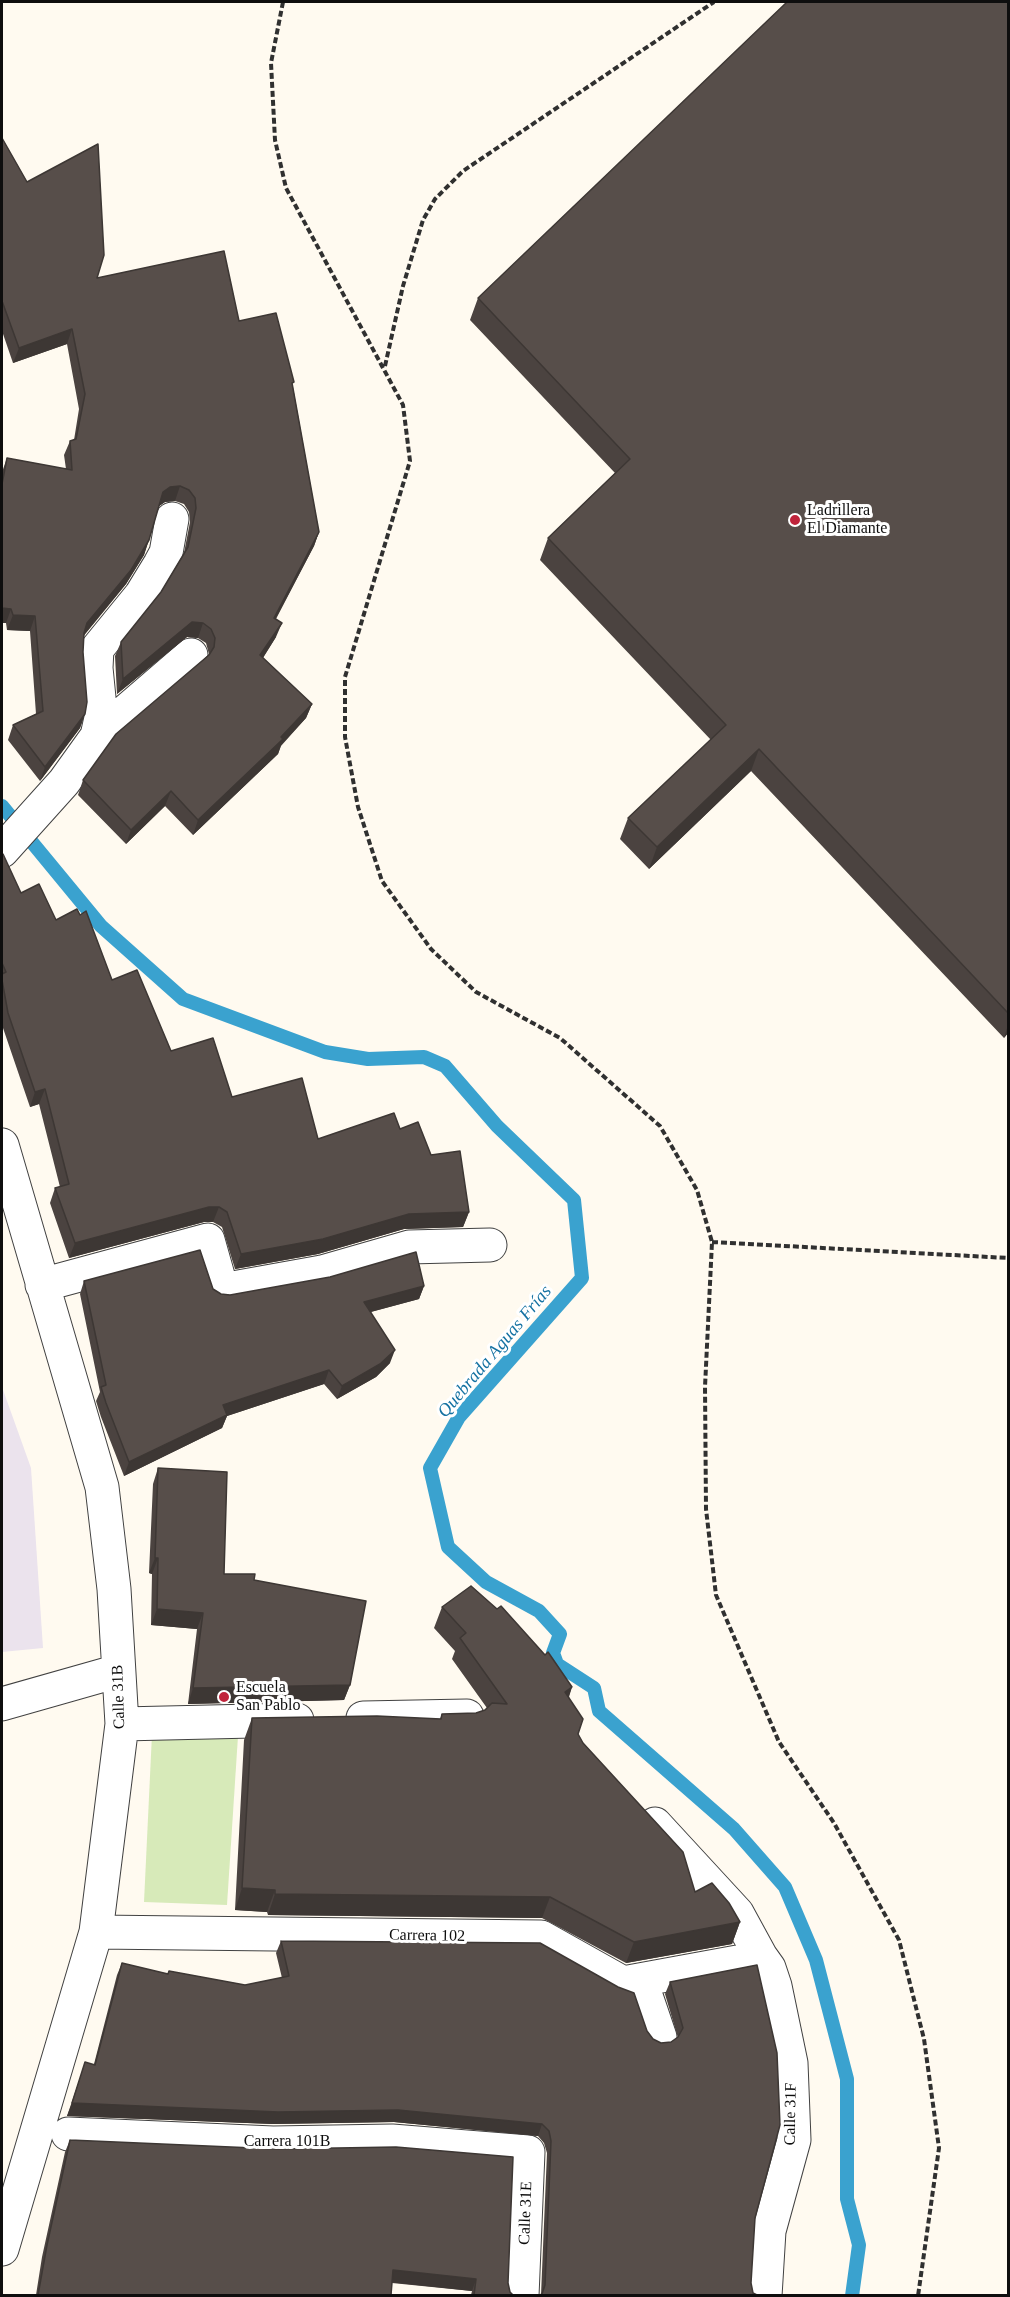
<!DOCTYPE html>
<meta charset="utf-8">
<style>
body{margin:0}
#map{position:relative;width:1010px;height:2297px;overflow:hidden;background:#fffaf0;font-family:Georgia,serif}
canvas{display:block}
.frame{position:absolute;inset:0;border:3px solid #0e0e0e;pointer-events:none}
</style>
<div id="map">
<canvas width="1010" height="2297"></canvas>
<div class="frame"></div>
</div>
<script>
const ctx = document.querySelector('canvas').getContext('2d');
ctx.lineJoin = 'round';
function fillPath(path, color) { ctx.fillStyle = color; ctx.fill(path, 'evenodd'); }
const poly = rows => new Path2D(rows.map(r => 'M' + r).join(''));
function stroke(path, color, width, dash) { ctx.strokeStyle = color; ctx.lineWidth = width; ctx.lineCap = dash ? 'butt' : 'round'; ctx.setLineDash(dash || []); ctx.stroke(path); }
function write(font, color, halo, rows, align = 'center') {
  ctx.font = font + ' Georgia,serif'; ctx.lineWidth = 6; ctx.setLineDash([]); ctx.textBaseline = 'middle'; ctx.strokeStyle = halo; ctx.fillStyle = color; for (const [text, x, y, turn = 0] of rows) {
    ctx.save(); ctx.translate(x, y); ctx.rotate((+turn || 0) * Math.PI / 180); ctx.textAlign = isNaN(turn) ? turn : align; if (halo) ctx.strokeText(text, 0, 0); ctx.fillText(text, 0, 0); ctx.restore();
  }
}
fillPath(poly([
 [2,1387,31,1468,43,1648,2,1652]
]), '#ebe3ed');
fillPath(poly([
 [152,1734,238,1736,227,1905,144,1902]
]), '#d7eab9');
stroke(poly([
 [2,806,101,926,183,999,325,1052,368,1059,424,1057,445,1066,497,1126,574,1200,582,1278,459,1417,430,1468,448,1547,486,1582,539,1611,560,1634,553,1653,557,1664,594,1688,599,1711,734,1829,785,1887,816,1960,847,2079,847,2199,859,2245,852,2296]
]), '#3aa2cf', 14);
const minor = poly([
 [97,736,191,655],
 [2,851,64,782,97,736,101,718,96,668,97,649,141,595,160,564,166,553,172,519],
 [2,1145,102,1487,114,1589,122,1724,96,1932,2,2249],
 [42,1285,208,1240,222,1290,322,1272,409,1247,490,1245],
 [2,1704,118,1671],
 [363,1718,467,1716],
 [122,1724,297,1720],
 [655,1824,737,1913,761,1957],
 [96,1932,541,1937,623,1983,743,1961,759,1954,769,1968,775,1986,791,2063,794,2140,769,2231,765,2296],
 [623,1983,644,1990,660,2037],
 [68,2134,273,2143,392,2141,528,2152,522,2296]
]);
stroke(minor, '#414141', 35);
stroke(poly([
 [283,2,271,63,275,140,286,188,403,405,410,461,345,677,345,737,358,807,382,881,431,949,476,992,560,1038,660,1126,697,1190,712,1242,705,1387,706,1509,716,1595,779,1742,834,1823,899,1940,924,2039,939,2148,918,2296],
 [385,366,403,286,423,220,435,199,463,171,714,2],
 [712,1242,1008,1258]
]), '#303030', 4, [6, 3]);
stroke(minor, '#fff', 33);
fillPath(poly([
 [1008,2,1008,1033,1004,1038,751,771,649,869,620,839,628,818,711,740,540,560,548,538,615,473,470,320,478,298],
 [2,138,27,182,97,278,239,321,293,387,319,532,314,546,276,619,276,637,263,658,312,704,306,718,281,746,278,754,193,835,165,806,126,844,78,795,83,780,209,654,206,643,198,638,187,637,117,694,115,656,121,642,161,592,184,553,190,522,189,512,184,504,175,501,165,502,159,506,144,555,126,584,83,636,83,652,85,714,80,728,40,781,8,740,13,725,36,714,30,631,7,630,6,623,2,623,2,472,7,458,66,469,64,455,70,441,74,440,79,409,67,344,13,363,2,331],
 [2,854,21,893,56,920,112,980,171,1051,232,1097,318,1139,400,1129,431,1155,469,1212,463,1227,404,1229,318,1254,235,1269,222,1227,213,1222,204,1222,69,1258,50,1203,55,1188,60,1187,39,1104,30,1107,3,1028,2,1020],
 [84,1281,213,1289,221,1294,230,1295,424,1286,419,1299,371,1312,390,1363,376,1377,337,1399,324,1384,227,1416,222,1428,124,1476,101,1417,96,1401,100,1392,80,1294],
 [158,1468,224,1574,254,1580,350,1685,344,1700,188,1704,197,1629,151,1625,152,1574,149,1573,153,1484],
 [442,1607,572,1687,569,1697,578,1734,583,1743,695,1892,740,1922,732,1944,626,1963,542,1918,268,1915,267,1912,235,1910,244,1740,252,1718,440,1719,442,1714,476,1713,485,1710,487,1708,452,1659,455,1651,434,1628],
 [281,1941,647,2031,653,2039,661,2043,671,2042,678,2038,665,1994,670,1982,757,1965,541,2295,547,2153,544,2143,538,2136,394,2122,273,2124,67,2116,81,2075,94,2064,117,1975,122,1963,167,1974,245,1985,282,1978,276,1953],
 [70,2140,508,2283,510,2292,513,2295,471,2295,472,2291,392,2283,391,2295,36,2295,42,2257,65,2152]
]), '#4b4340');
fillPath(poly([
 [72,329,67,344,13,363,19,348],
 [180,486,175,501,165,502,158,507,163,492,170,487],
 [319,532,314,546,268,633,274,618],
 [149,540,144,555,126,584,82,638,87,623],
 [2,608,11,609,6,623,2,623],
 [13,615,35,616,30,631,7,630],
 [192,622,203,623,198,638,187,637,117,694,123,679],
 [282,623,276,637,255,670,260,655],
 [312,704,306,718,281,745,278,754,193,835,198,820,281,737],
 [85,714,80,728,40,781,45,767],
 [759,749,751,771,649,869,657,847],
 [171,791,165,806,126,844,131,830],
 [1008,1025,1008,1033,1004,1038],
 [45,1089,39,1104,30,1107,35,1092],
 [209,1207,219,1207,213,1222,204,1222,69,1258,75,1243],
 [469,1212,463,1227,404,1229,318,1254,235,1269,241,1254,409,1214],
 [424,1286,419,1299,359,1315,364,1302],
 [395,1350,390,1363,376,1377,337,1399,342,1386],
 [329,1370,324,1384,227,1416,222,1428,124,1476,129,1462,223,1405],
 [155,1558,158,1558,152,1574,149,1573],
 [157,1609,203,1613,197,1629,151,1625],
 [350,1685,344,1700,188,1704,193,1688],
 [572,1687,564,1709,565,1692],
 [242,1888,275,1890,267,1912,235,1910],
 [275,1894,550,1897,542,1918,268,1915],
 [740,1922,732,1944,626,1963,634,1942],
 [72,2103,398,2110,542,2124,538,2136,394,2122,273,2124,67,2116],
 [393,2270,476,2279,472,2291,388,2282]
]), '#3d3734');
const building = poly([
 [787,2,1008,2,1008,1013,759,749,657,847,628,818,726,725,548,538,630,459,478,298,787,2],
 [2,138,27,182,98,144,104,255,97,278,224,251,239,321,276,313,294,382,292,383,319,532,274,618,282,623,260,655,312,704,281,737,283,739,198,820,171,791,131,830,83,780,116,734,209,655,214,647,215,638,211,629,203,623,192,622,123,679,121,642,161,592,188,547,196,508,195,498,189,490,180,486,170,487,163,492,149,540,131,570,87,623,84,633,83,652,87,702,85,714,45,767,13,725,43,711,35,616,13,615,11,609,2,608,2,484,7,458,72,470,70,441,76,439,85,394,72,329,19,348,2,301,2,138],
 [2,854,3,854,21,893,39,884,56,920,77,909,80,915,86,911,112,980,137,970,171,1051,213,1038,232,1097,302,1078,318,1139,394,1113,400,1129,418,1122,431,1155,460,1151,469,1212,409,1214,323,1239,241,1254,227,1212,219,1207,209,1207,75,1243,55,1188,69,1184,45,1089,35,1092,8,1013,2,980,2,974,6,972,2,963,2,854],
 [200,1250,213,1289,221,1294,230,1295,330,1277,416,1252,424,1286,364,1302,395,1350,380,1364,342,1386,329,1370,223,1405,227,1415,129,1462,106,1403,101,1387,106,1385,84,1281,200,1250],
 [158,1468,227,1472,224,1574,255,1574,254,1580,366,1601,350,1685,193,1688,203,1613,157,1609,158,1558,155,1558,158,1468],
 [471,1586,497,1609,501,1606,545,1655,548,1652,572,1687,565,1692,583,1719,578,1734,583,1743,683,1852,695,1892,712,1883,729,1903,740,1922,634,1942,550,1897,275,1894,275,1890,242,1888,252,1718,377,1716,441,1719,442,1714,476,1713,485,1710,492,1703,507,1704,460,1638,466,1633,442,1607,471,1586],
 [281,1941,540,1943,618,1987,634,1993,647,2031,653,2039,661,2043,671,2042,678,2037,683,2028,670,1982,757,1965,777,2053,780,2125,755,2218,751,2283,753,2293,757,2295,540,2295,542,2294,545,2285,551,2141,549,2131,542,2124,398,2110,278,2112,72,2103,85,2062,95,2065,122,1963,168,1974,169,1971,245,1985,289,1976,281,1941],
 [70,2140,277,2149,396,2147,513,2157,508,2283,510,2292,513,2295,474,2295,476,2279,393,2270,391,2295,38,2295,47,2245,70,2140]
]);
fillPath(building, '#574e4a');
stroke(building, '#3d3734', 1.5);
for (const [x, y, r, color] of [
 [795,520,6,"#c0243b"],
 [224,1697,6,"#c0243b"]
]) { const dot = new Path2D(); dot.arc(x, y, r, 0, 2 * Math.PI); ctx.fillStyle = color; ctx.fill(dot); stroke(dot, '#fff', 2); }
write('16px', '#0e0e0e', '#fff', [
 ["Ladrillera",807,511],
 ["El Diamante",807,529],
 ["Escuela",236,1688],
 ["San Pablo",236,1706]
], 'left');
write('16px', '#0e0e0e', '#fff', [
 ["Calle 31B",119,1697,-92],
 ["Carrera 102",427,1936,1],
 ["Calle 31F",791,2114,-89],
 ["Carrera 101B",287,2142],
 ["Calle 31E",526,2213,-88]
]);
write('italic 18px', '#1572a2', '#fff', [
 ["Quebrada Aguas Frías",495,1352,-50]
]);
</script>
